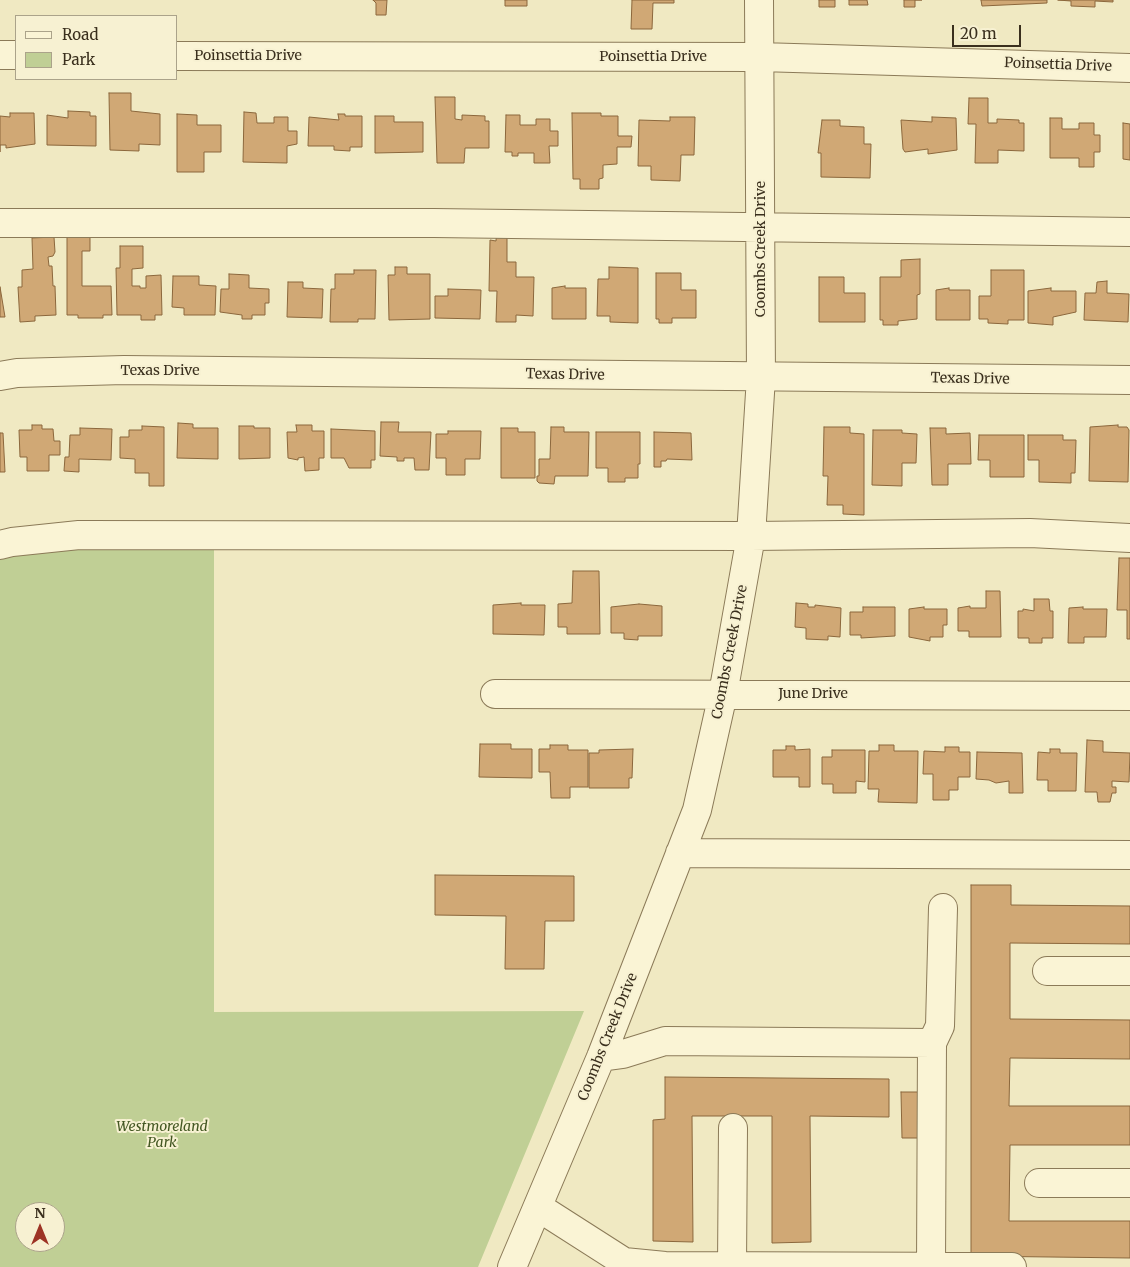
<!DOCTYPE html>
<style>
body{margin:0}
#map{position:relative;width:1130px;height:1267px;overflow:hidden;background:#f0e9c2;font-family:Merriweather,serif}
canvas{display:block}
.legend{position:absolute;left:15px;top:15px;width:162px;height:65px;box-sizing:border-box;background:#f7f1d2;border:1px solid #aba38a;margin:0;padding:6px 9px;list-style:none;font-size:15px;color:#3a2f1d}
.legend li{display:flex;align-items:center;gap:10px;height:25px}
.legend b{width:25px;border:1px solid #aba38a}
.north{position:absolute;left:15px;top:1202px;width:50px;height:50px;box-sizing:border-box;background:#f7f1d2;border:1px solid #aba38a;border-radius:50%;rotate:0deg;font-size:14px;font-weight:700;line-height:20px;text-align:center;color:#3a2f1d}
.north::after{content:'';display:block;margin:auto;width:18px;height:22px;background:#9d3425;clip-path:polygon(50% 0,100% 100%,50% 72%,0 100%)}
.scale{position:absolute;left:952px;top:25px;width:69px;height:22px;box-sizing:border-box;border:2px solid #3a2f1d;border-top:0;padding-left:6px;font-size:15px;line-height:18px;white-space:nowrap;color:#3a2f1d;-webkit-text-stroke:4px #f7f1d2;paint-order:stroke}
</style>
<div id="map">
<canvas width="1130" height="1267"></canvas>
<ul class="legend">
<li><b style="height:6px;background:#faf4d5"></b>Road</li>
<li><b style="height:14px;background:#c0cf95"></b>Park</li>
</ul>
<div class="north">N</div>
<div class="scale">20 m</div>
</div>
<script>
const ctx = document.querySelector('canvas').getContext('2d');
ctx.lineJoin = 'round';
function fillPath(path, color) { ctx.fillStyle = color; ctx.fill(path, 'evenodd'); }
const poly = rows => new Path2D(rows.map(r => 'M' + r).join(''));
function stroke(path, color, width, dash) { ctx.strokeStyle = color; ctx.lineWidth = width; ctx.lineCap = dash ? 'butt' : 'round'; ctx.setLineDash(dash || []); ctx.stroke(path); }
function write(font, color, halo, rows, align = 'center') {
  ctx.font = font + ' Merriweather,serif'; ctx.lineWidth = 4; ctx.setLineDash([]); ctx.textBaseline = 'middle'; ctx.strokeStyle = halo; ctx.fillStyle = color; for (const [text, x, y, turn = 0] of rows) {
    ctx.save(); ctx.translate(x, y); ctx.rotate((+turn || 0) * Math.PI / 180); ctx.textAlign = isNaN(turn) ? turn : align; if (halo) ctx.strokeText(text, 0, 0); ctx.fillText(text, 0, 0); ctx.restore();
  }
}
fillPath(poly([
 [214,538,214,1012,584,1011,478,1267,0,1267,0,554],
 [25,1212,55,1212,55,1242,25,1242]
]), '#c0cf95');
const building = poly([
 [373,0,387,0,386,15,376,15,376,3,373,0],
 [505,0,527,0,527,6,505,6,505,0],
 [632,0,674,0,674,3,653,3,652,29,631,29,632,0],
 [819,0,835,0,835,7,819,7,819,0],
 [849,0,867,0,868,5,849,5,849,0],
 [904,0,922,0,915,0,915,7,904,7,904,0],
 [981,0,1047,0,1047,3,982,6,981,0],
 [1058,0,1113,0,1113,2,1095,1,1095,7,1071,6,1071,1,1058,0],
 [109,93,131,93,131,111,160,114,160,145,139,144,139,151,110,150,109,93],
 [435,97,455,97,455,119,462,120,462,115,485,116,485,121,489,121,489,148,465,148,464,163,437,163,435,97],
 [969,98,988,98,988,123,997,123,997,119,1019,120,1019,123,1024,123,1024,151,998,150,998,163,975,163,976,124,968,124,969,98],
 [68,111,90,112,90,116,96,116,96,146,47,145,47,115,68,118,68,111],
 [244,112,256,113,257,123,274,123,274,117,288,117,288,131,297,131,297,144,287,146,287,163,243,162,244,112],
 [10,113,34,113,35,144,6,148,6,145,0,145,0,152,0,116,10,117,10,113],
 [572,113,601,113,601,116,618,116,618,136,632,136,631,147,617,147,617,164,603,165,603,178,599,179,599,189,580,189,580,179,573,179,572,113],
 [177,114,197,115,197,125,221,125,221,152,204,152,204,172,177,172,177,114],
 [338,114,345,114,345,116,362,116,362,147,350,147,350,151,334,150,334,146,308,146,309,117,339,120,338,114],
 [506,115,520,115,520,125,536,125,536,119,550,119,550,131,558,131,558,146,549,146,550,163,534,163,534,153,518,153,518,156,512,156,512,152,505,152,506,115],
 [375,116,394,116,394,122,423,122,423,152,375,153,375,116],
 [670,117,695,117,694,155,681,155,680,181,651,180,651,166,638,166,639,120,670,121,670,117],
 [932,117,956,118,957,150,928,154,928,149,905,152,903,149,901,120,932,122,932,117],
 [1050,118,1062,118,1062,129,1079,129,1079,123,1094,123,1094,135,1100,135,1100,152,1094,152,1094,167,1079,167,1079,158,1050,158,1050,118],
 [822,120,840,120,840,126,864,127,864,144,871,144,870,178,821,177,821,153,818,153,822,120],
 [1123,123,1130,124,1130,160,1123,159,1123,123],
 [67,225,90,225,90,251,82,251,82,286,111,286,112,315,103,315,103,318,78,318,78,315,67,315,67,225],
 [497,226,507,226,507,262,516,262,516,277,534,277,533,316,516,315,516,322,496,322,497,291,489,291,490,240,496,241,497,226],
 [54,237,55,252,53,256,48,257,49,266,52,266,53,286,55,286,56,315,35,316,35,321,20,322,18,287,22,287,22,270,33,269,32,238,54,237],
 [120,246,143,246,143,268,132,269,132,286,140,286,140,288,146,288,146,276,161,275,162,315,155,315,155,320,141,320,141,315,117,315,116,268,120,268,120,246],
 [920,259,920,294,917,295,917,319,898,321,898,325,883,325,883,320,880,320,880,277,901,277,901,260,920,259],
 [395,267,407,267,407,274,430,274,430,319,389,320,388,275,395,275,395,267],
 [609,267,638,268,638,323,610,322,610,316,597,316,598,279,609,279,609,267],
 [354,270,376,270,375,319,358,319,358,322,330,322,331,289,335,289,335,274,354,274,354,270],
 [991,270,1024,270,1024,320,1008,320,1008,324,988,323,988,319,979,319,979,296,991,296,991,270],
 [656,273,681,273,681,290,696,290,696,318,672,318,672,323,659,323,659,319,656,319,656,273],
 [229,274,249,275,249,288,269,289,269,303,265,303,265,315,252,315,252,319,242,319,242,315,220,312,221,289,229,289,229,274],
 [173,276,199,276,199,285,216,286,215,315,184,315,184,308,172,307,173,276],
 [819,277,844,277,844,293,865,293,865,322,819,322,819,277],
 [1107,281,1107,293,1129,294,1128,322,1084,320,1085,293,1096,293,1097,282,1107,281],
 [288,282,303,282,303,288,323,289,322,318,287,317,288,282],
 [565,286,565,288,586,288,586,319,552,319,552,288,565,286],
 [0,287,5,317,0,317,0,287],
 [949,288,949,290,970,290,970,320,936,320,936,290,949,288],
 [1051,288,1051,291,1076,291,1076,312,1053,317,1053,325,1028,323,1028,291,1051,288],
 [448,289,481,290,480,319,435,318,435,296,448,296,448,289],
 [381,422,399,422,398,432,431,432,429,470,415,470,414,458,404,458,404,461,397,461,397,457,380,456,381,422],
 [178,423,193,424,193,428,218,428,218,459,177,458,178,423],
 [32,425,42,425,42,429,53,429,54,441,60,441,60,455,49,455,49,471,27,471,27,457,20,457,19,430,32,430,32,425],
 [296,425,312,425,312,431,324,431,324,458,319,458,319,470,305,471,304,457,298,458,298,460,288,458,287,432,297,432,296,425],
 [1118,425,1118,427,1127,427,1129,430,1128,482,1089,481,1090,427,1118,425],
 [142,426,164,427,164,486,149,486,149,473,135,473,135,459,120,458,120,437,129,437,129,430,142,430,142,426],
 [239,426,254,426,254,428,270,428,270,458,239,459,239,426],
 [551,427,564,427,564,432,589,432,588,476,555,476,554,484,539,483,537,481,537,476,539,476,539,459,550,459,551,427],
 [824,427,850,427,850,433,864,434,864,515,843,514,843,505,827,505,828,476,823,476,824,427],
 [80,428,112,429,111,460,79,459,79,472,64,471,65,457,69,457,70,435,80,435,80,428],
 [501,428,518,428,518,432,535,432,535,478,501,478,501,428],
 [930,428,946,428,946,434,970,433,971,464,948,464,948,485,932,485,930,428],
 [331,429,375,431,375,460,371,460,371,468,349,468,344,458,331,458,331,429],
 [873,430,902,430,902,433,917,434,916,463,902,463,902,486,872,485,873,430],
 [448,431,481,431,480,459,465,459,465,475,446,475,446,458,436,458,436,434,448,434,448,431],
 [596,432,640,432,640,464,638,464,638,478,625,478,625,482,608,482,608,468,596,468,596,432],
 [654,432,691,433,692,460,667,459,666,461,661,461,661,467,654,467,654,432],
 [0,433,3,433,5,472,0,472,0,433],
 [979,435,1024,435,1024,477,990,477,990,460,978,460,979,435],
 [1028,435,1063,435,1063,440,1076,440,1075,473,1071,473,1071,483,1039,482,1039,460,1028,460,1028,435],
 [1119,558,1130,558,1130,639,1127,639,1127,610,1117,610,1119,558],
 [573,571,599,571,600,634,567,634,567,627,558,627,558,604,572,603,573,571],
 [986,591,1000,591,1001,637,969,637,969,631,958,631,958,608,970,606,970,608,986,608,986,591],
 [1034,599,1049,599,1050,611,1053,611,1053,638,1042,638,1042,643,1029,643,1029,638,1018,638,1018,611,1023,611,1023,609,1034,611,1034,599],
 [521,603,521,605,545,605,544,635,493,634,493,605,521,603],
 [796,603,808,604,808,607,815,607,815,605,841,608,840,637,828,636,828,640,806,639,806,628,795,627,796,603],
 [639,604,662,606,662,636,638,636,638,640,624,639,624,633,611,633,611,607,639,604],
 [863,607,895,607,895,636,861,638,861,635,850,635,850,612,863,612,863,607],
 [924,607,924,609,947,609,947,625,943,625,943,637,930,637,930,641,909,637,909,609,924,607],
 [1083,607,1083,609,1107,609,1106,637,1084,637,1084,643,1068,643,1069,608,1083,607],
 [1087,740,1103,741,1103,752,1130,753,1129,782,1112,781,1112,787,1116,787,1116,793,1112,793,1110,802,1098,802,1097,792,1085,792,1087,740],
 [480,744,511,744,511,749,532,749,532,778,479,777,480,744],
 [550,745,568,745,568,750,588,750,588,787,570,787,570,798,551,798,550,772,539,772,539,749,550,749,550,745],
 [879,745,894,745,894,751,918,751,917,803,878,802,879,789,868,789,869,751,879,751,879,745],
 [786,746,795,746,795,750,810,749,810,787,799,787,799,777,773,777,773,750,786,750,786,746],
 [945,747,959,747,959,752,970,752,970,777,958,777,958,790,949,790,949,800,933,800,933,774,923,774,924,751,945,752,945,747],
 [633,749,632,778,629,778,629,788,589,788,589,753,599,753,599,750,633,749],
 [1050,749,1060,749,1060,753,1077,753,1076,791,1048,791,1048,780,1037,780,1038,752,1050,753,1050,749],
 [832,750,865,750,865,782,856,781,856,793,833,793,833,784,822,784,822,757,832,757,832,750],
 [977,752,1022,753,1023,793,1009,793,1009,781,996,783,989,780,976,779,977,752],
 [435,875,574,876,574,921,545,921,544,969,505,969,506,916,435,915,435,875],
 [971,885,1011,885,1011,905,1130,906,1130,944,1010,943,1010,1019,1130,1020,1130,1059,1010,1058,1009,1106,1130,1106,1130,1145,1010,1145,1009,1221,1130,1221,1130,1258,971,1256,971,885],
 [665,1077,889,1079,889,1117,810,1116,811,1242,772,1243,772,1116,692,1116,693,1242,653,1241,653,1120,665,1119,665,1077],
 [901,1092,923,1092,923,1138,902,1138,901,1092]
]);
fillPath(building, '#d0a875');
stroke(building, '#8b673c', 1);
const minor = poly([
 [0,55,16,55],
 [176,56,760,57,1130,68],
 [0,223,434,223,1130,232],
 [0,376,17,373,124,370,1130,380],
 [0,545,12,542,79,535,751,536,1030,533,1130,538],
 [495,694,1130,696],
 [680,853,1130,855],
 [1047,971,1130,971],
 [932,1043,940,1026,943,908],
 [601,1057,623,1054,665,1041,932,1043,931,1267],
 [1039,1183,1130,1183],
 [538,1207,624,1262,665,1266,1012,1267],
 [732,1266,733,1128],
 [512,1267,601,1057,697,810,723,694,751,536,761,377,759,0]
]);
stroke(minor, '#8b7a58', 30);
stroke(minor, '#faf4d5', 28);
write('14px', '#3a2f1d', '#f7f1d2', [
 ["Poinsettia Drive",248,56],
 ["Poinsettia Drive",653,57],
 ["Poinsettia Drive",1058,65,2],
 ["Coombs Creek Drive",761,249,-90],
 ["Texas Drive",160,371],
 ["Texas Drive",565,375,1],
 ["Texas Drive",970,379,1],
 ["Coombs Creek Drive",730,652,-79],
 ["June Drive",813,694],
 ["Coombs Creek Drive",608,1037,-68]
]);
write('italic 14px', '#435722', '#f7f1d2', [
 ["Westmoreland",162,1127],
 ["Park",162,1143]
]);
</script>
